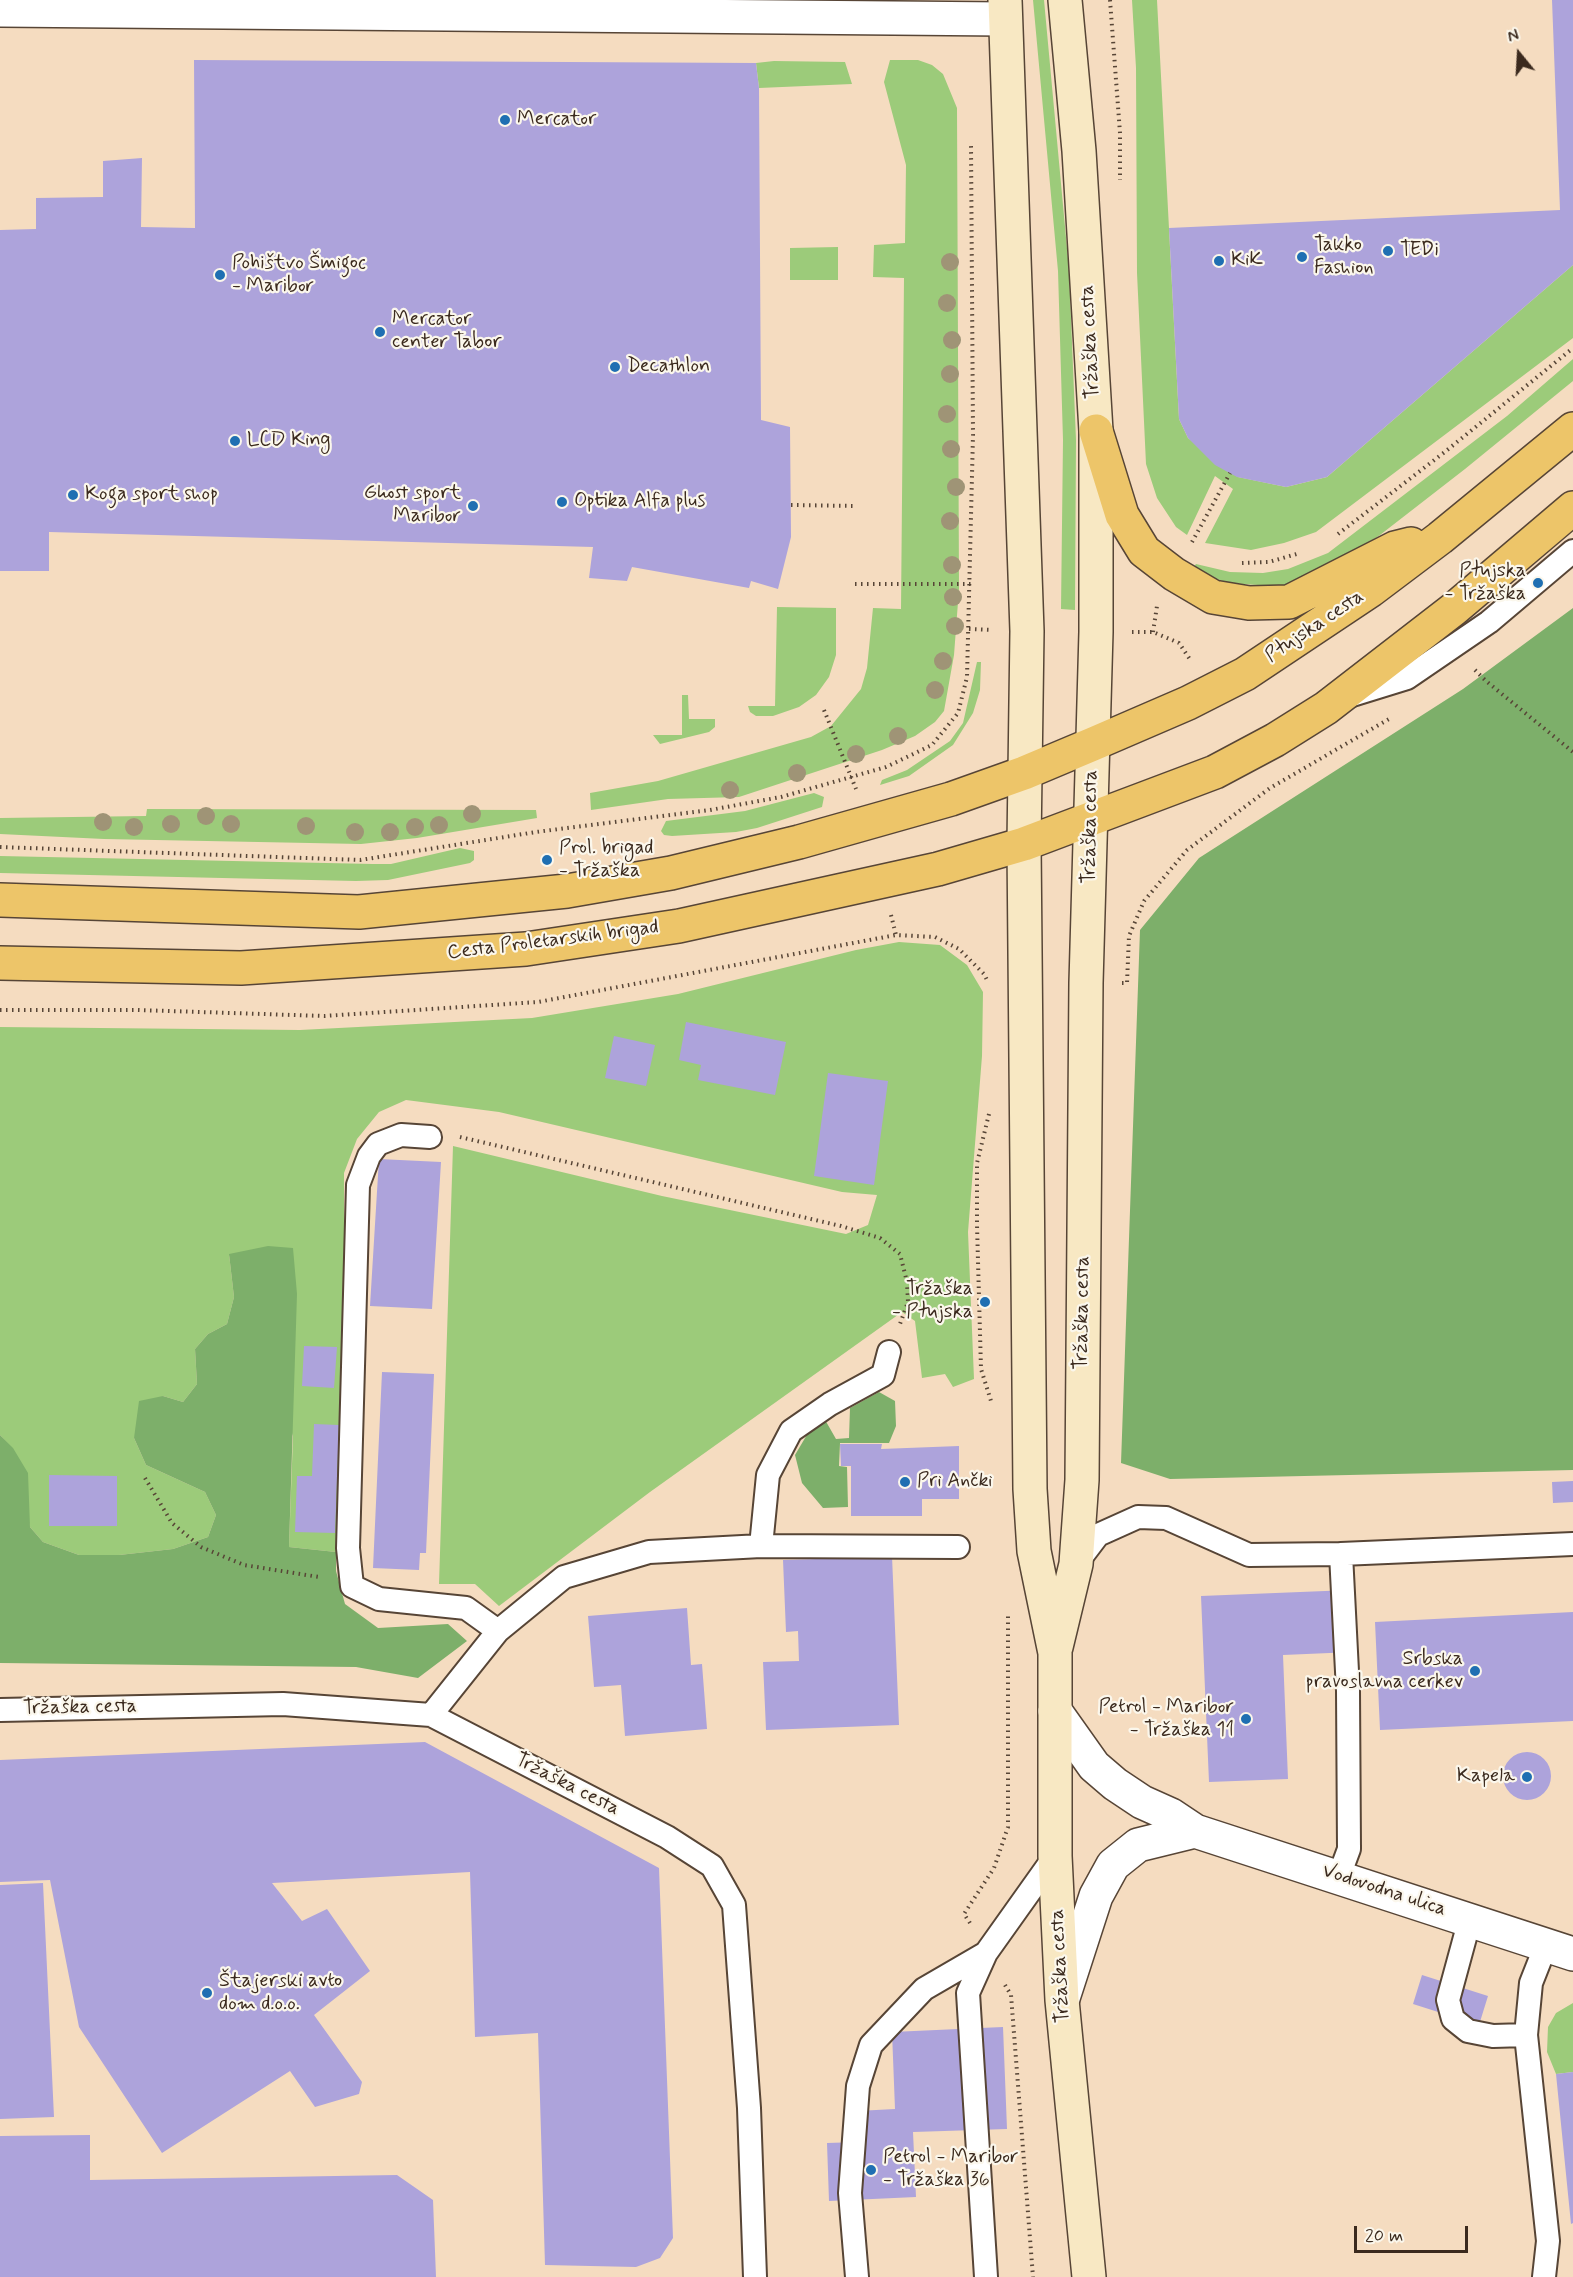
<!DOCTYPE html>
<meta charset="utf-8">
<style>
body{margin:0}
#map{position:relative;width:1573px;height:2277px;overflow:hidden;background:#f5dcc0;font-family:Mynerve,sans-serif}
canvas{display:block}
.north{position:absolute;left:1489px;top:24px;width:60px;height:60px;-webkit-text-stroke:4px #fbf7ec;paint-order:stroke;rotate:342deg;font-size:16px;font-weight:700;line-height:24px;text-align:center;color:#3b2a1e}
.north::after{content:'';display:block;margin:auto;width:21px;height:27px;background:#3b2a1e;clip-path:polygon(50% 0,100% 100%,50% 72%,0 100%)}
.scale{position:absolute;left:1354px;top:2226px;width:114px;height:27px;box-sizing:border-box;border:3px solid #3b2a1e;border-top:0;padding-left:8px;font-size:18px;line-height:21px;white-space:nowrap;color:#3b2a1e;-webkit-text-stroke:4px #fbf7ec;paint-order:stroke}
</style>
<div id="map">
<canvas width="1573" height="2277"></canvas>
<div class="north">N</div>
<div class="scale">20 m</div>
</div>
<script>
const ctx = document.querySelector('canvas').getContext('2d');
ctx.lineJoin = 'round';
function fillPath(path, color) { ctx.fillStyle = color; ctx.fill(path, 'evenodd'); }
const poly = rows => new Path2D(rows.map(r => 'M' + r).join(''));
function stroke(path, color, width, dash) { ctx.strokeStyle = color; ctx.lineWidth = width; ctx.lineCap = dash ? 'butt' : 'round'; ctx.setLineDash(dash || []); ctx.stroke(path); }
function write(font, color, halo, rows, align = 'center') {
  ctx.font = font + ' Mynerve,sans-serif'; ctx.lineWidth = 4.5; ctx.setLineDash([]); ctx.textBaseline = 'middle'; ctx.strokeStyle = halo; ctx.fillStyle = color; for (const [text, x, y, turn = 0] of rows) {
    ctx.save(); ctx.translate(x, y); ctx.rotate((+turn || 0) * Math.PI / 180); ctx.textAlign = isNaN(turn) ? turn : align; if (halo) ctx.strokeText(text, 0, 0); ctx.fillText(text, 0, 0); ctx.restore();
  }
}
fillPath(poly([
 [1033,0,1044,0,1069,270,1076,440,1075,610,1061,609,1063,440,1058,271],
 [1132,0,1157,0,1179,419,1188,438,1238,477,1286,487,1327,477,1573,265,1573,338,1316,532,1284,543,1251,550,1205,543,1233,489,1215,476,1187,535,1176,527,1157,498,1146,464,1137,273,1136,68],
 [890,60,918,60,932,65,943,74,957,108,959,589,954,655,944,711,935,722,915,736,882,750,739,797,668,799,591,810,590,793,658,781,811,737,831,726,861,689,867,668,873,608,901,609,904,278,873,277,874,245,905,243,906,165,884,82],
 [774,61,845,62,852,84,759,88,756,63],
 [838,247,838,280,790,280,790,248],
 [1573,359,1573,381,1465,469,1380,535,1335,565,1287,587,1229,583,1204,575,1193,568,1196,564,1230,572,1263,573,1288,569,1328,553,1507,416],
 [777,607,836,608,836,655,829,677,816,695,799,707,773,716,756,716,750,712,748,706,775,706],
 [977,662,981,662,980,690,973,713,953,745,909,776,880,785,882,780,907,770,950,741,963,723],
 [682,695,688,695,689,719,715,719,715,727,709,732,660,744,653,735,682,735],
 [814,793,824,797,822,807,757,828,736,832,672,836,664,835,661,831,666,821,745,811],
 [147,809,536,810,537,818,417,838,361,844,104,839,0,834,0,818,146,816],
 [460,848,474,851,474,860,470,863,388,880,356,881,0,873,0,856,373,864,391,864],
 [899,942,940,945,967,965,983,992,982,1056,968,1232,974,1379,953,1387,945,1374,922,1378,915,1321,902,1312,650,1492,499,1606,475,1584,439,1584,453,1146,662,1196,846,1234,868,1225,877,1195,842,1192,499,1112,406,1100,379,1112,357,1139,344,1173,344,1343,336,1552,289,1547,293,1436,229,1254,234,1297,227,1324,208,1334,195,1349,197,1384,183,1402,163,1396,134,1438,146,1465,205,1492,216,1515,208,1537,173,1549,119,1555,79,1555,43,1542,30,1527,12,1448,0,1435,0,1027,300,1030,532,1018,678,994,856,950],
 [1573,2003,1573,2072,1556,2074,1547,2052,1548,2027,1556,2013]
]), '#9ccb7a');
fillPath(poly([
 [1573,608,1573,1470,1170,1479,1121,1463,1140,930,1199,858,1463,689],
 [268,1246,293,1248,297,1294,289,1547,336,1552,336,1571,345,1604,378,1628,448,1624,467,1641,418,1678,356,1667,0,1663,0,1435,13,1448,28,1473,30,1527,43,1542,79,1555,119,1555,173,1549,208,1537,216,1515,205,1492,146,1465,134,1438,139,1401,163,1396,183,1402,197,1384,195,1349,208,1334,227,1324,234,1297,229,1254],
 [879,1392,895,1401,896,1426,889,1443,840,1443,839,1466,847,1467,848,1507,823,1508,802,1483,795,1455,808,1433,824,1418,836,1439,849,1438,850,1408]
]), '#7daf6a');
fillPath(poly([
 [1552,0,1573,0,1573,265,1327,477,1286,487,1237,477,1215,465,1188,438,1179,419,1169,228,1560,210],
 [194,60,756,63,759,88,761,420,790,427,791,537,778,589,751,581,749,588,632,567,627,581,589,578,593,547,49,532,49,571,0,571,0,230,36,229,36,198,103,197,103,161,142,158,141,227,195,228],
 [686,1022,786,1042,775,1095,698,1080,701,1065,679,1060],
 [614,1036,655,1045,646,1086,605,1078],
 [828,1073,888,1081,874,1185,814,1176],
 [379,1159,441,1162,432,1309,370,1306],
 [304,1346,337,1347,334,1388,302,1386],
 [382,1372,434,1374,426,1553,420,1553,419,1570,373,1568],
 [314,1424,339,1425,335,1533,295,1532,297,1476,312,1476],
 [840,1444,882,1444,881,1449,959,1446,959,1499,922,1499,922,1516,851,1516,851,1466,841,1466],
 [49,1475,117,1476,117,1526,49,1526],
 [1573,1481,1573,1502,1553,1503,1552,1482],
 [840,1550,892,1556,899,1725,766,1730,763,1662,799,1661,798,1631,786,1632,783,1560,816,1559],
 [1350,1590,1353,1652,1283,1655,1288,1779,1209,1782,1201,1596],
 [687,1608,691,1665,702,1664,707,1729,625,1736,621,1685,594,1687,588,1616],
 [1573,1612,1573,1721,1380,1730,1375,1622],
 [425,1742,659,1868,673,2238,660,2258,636,2267,545,2265,538,2033,475,2037,470,1872,272,1883,302,1921,327,1909,370,1971,314,2015,362,2082,359,2094,315,2107,290,2071,162,2153,79,2027,50,1880,0,1882,0,1760],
 '1503 1776a24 24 0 1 1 48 0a24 24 0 1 1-48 0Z',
 [43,1883,54,2117,0,2119,0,1885],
 [1422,1975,1488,1996,1479,2025,1413,2004],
 [1003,2027,1007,2129,913,2132,916,2197,829,2201,827,2143,858,2142,857,2111,895,2109,892,2032],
 [1573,2072,1573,2223,1571,2224,1556,2074],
 [90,2135,90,2180,397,2175,433,2200,436,2277,0,2277,0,2136]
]), '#ada3db');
const service = poly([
 [1352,695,1407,678,1489,622,1573,551],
 [430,1137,401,1135,378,1144,369,1156,358,1185,348,1548,352,1586,379,1599,466,1608,498,1631],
 [761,1546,768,1475,791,1431,830,1404,883,1375,889,1352],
 [1076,1564,1098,1535,1138,1517,1166,1518,1249,1555,1341,1554,1573,1544],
 [0,1710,283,1704,431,1715,667,1837,712,1866,734,1905,749,2108,755,2277],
 [431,1715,498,1631,564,1577,649,1552,761,1546,958,1547],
 [1339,1876,1349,1849,1348,1691,1341,1554],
 [1470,1919,1448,2000,1453,2019,1468,2031,1493,2036,1526,2035],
 [857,2277,850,2193,858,2086,871,2045,924,1989,986,1953],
 [986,2277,968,1993,986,1953,1055,1856],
 [1544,2277,1548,2241,1526,2035,1531,1983,1546,1945]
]);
const minor = poly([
 [0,10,1005,19]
]);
const tertiary = poly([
 [1055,1711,1094,1766,1115,1784,1142,1802,1171,1815,1195,1831,1573,1954],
 [1063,1998,1096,1896,1113,1865,1138,1845,1195,1831]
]);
const secondary = poly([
 [1005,0,1027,631,1024,844,1030,1489,1034,1551,1055,1653,1055,1856,1062,2000,1089,2277],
 [1056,1647,1076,1564,1082,1480,1086,983,1096,632,1096,431,1079,151,1065,0]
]);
const primary = poly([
 [1096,431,1122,515,1144,551,1174,574,1213,597,1249,603,1289,602,1395,548,1411,544],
 [0,900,359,912,567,891,671,873,799,842,951,799,1024,773,1093,744,1188,703,1245,674,1371,590,1440,538,1573,429],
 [0,963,241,968,526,949,679,926,938,869,1024,844,1215,772,1275,740,1326,708,1454,609,1573,508]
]);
stroke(service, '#574536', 26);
stroke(minor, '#574536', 36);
stroke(tertiary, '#574536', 36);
stroke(secondary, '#574536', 36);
stroke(primary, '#574536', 36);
stroke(poly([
 [1110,0,1120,133,1120,180],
 [791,505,856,506],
 [1338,534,1446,451,1573,348],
 [1192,542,1230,473],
 [1242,563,1269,562,1300,553],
 [855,584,971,584],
 [969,629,992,630],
 [1132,632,1153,632,1179,643,1191,661],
 [1153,632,1157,606],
 [1475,670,1486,681,1573,752],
 [824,710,856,789],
 [0,847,360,860,536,832,710,810,781,797,886,767,932,745,958,713,967,677,973,435,971,145],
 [891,915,896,935],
 [1122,983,1127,983,1129,936,1144,901,1187,850,1270,788,1389,719],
 [0,1010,138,1010,324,1016,538,1002,896,935,935,937,959,949,984,974,988,982],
 [989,1114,977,1163,977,1225,981,1369,991,1401],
 [460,1137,841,1226,880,1238,900,1254,907,1282,908,1302,900,1324],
 [145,1478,172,1523,201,1547,244,1565,319,1577],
 [970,1923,964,1914,994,1868,1008,1827,1008,1616],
 [1005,1985,1011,1995,1033,2277]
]), '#574536', 4, [1.5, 4.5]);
stroke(service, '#fff', 22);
stroke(minor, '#fff', 33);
stroke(tertiary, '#fff', 33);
stroke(secondary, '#f8e8c3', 33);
stroke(primary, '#edc569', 33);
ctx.fillStyle = '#9f9476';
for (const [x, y] of [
 [950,262],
 [947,303],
 [952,340],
 [950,374],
 [947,414],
 [951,449],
 [956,487],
 [950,521],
 [952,565],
 [953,597],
 [955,626],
 [943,661],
 [935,690],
 [898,736],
 [856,754],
 [797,773],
 [730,790],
 [472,814],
 [206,816],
 [103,822],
 [171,824],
 [231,824],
 [439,825],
 [306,826],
 [134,827],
 [415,827],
 [355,832],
 [390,832]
]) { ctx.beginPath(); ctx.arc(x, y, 9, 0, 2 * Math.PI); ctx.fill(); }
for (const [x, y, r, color] of [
 [505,120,6,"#1f6fb2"],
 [1388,251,6,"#1f6fb2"],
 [1302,257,6,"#1f6fb2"],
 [1219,261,6,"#1f6fb2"],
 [220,275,6,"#1f6fb2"],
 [380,332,6,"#1f6fb2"],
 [615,367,6,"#1f6fb2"],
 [235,441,6,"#1f6fb2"],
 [73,495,6,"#1f6fb2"],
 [562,502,6,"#1f6fb2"],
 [473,506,6,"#1f6fb2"],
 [1538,583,6,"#1f6fb2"],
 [547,860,6,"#1f6fb2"],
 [985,1302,6,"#1f6fb2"],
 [905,1482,6,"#1f6fb2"],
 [1475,1671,6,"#1f6fb2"],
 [1246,1719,6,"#1f6fb2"],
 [1527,1777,6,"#1f6fb2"],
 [207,1993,6,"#1f6fb2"],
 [871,2170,6,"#1f6fb2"]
]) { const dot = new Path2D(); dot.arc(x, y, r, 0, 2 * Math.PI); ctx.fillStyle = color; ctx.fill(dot); stroke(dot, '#fbf7ec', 2); }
write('20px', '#3b2a1e', '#fbf7ec', [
 ["Mercator",517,120],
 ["Takko",1314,246],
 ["Fashion",1314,269],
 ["TEDi",1400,251],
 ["KiK",1231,261],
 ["Pohištvo Šmigoc",232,264],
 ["- Maribor",232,287],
 ["Mercator",392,320],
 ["center Tabor",392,343],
 ["Decathlon",627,367],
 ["LCD King",247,441],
 ["Ghost sport",461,494,"right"],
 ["Maribor",461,517,"right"],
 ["Koga sport shop",85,495],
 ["Optika Alfa plus",574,502],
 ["Ptujska",1526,572,"right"],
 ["- Tržaška",1526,595,"right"],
 ["Prol. brigad",559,849],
 ["- Tržaška",559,872],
 ["Tržaška",973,1290,"right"],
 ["- Ptujska",973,1313,"right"],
 ["Pri Ančki",917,1482],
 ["Srbska",1463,1660,"right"],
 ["pravoslavna cerkev",1463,1683,"right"],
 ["Petrol - Maribor",1234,1708,"right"],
 ["- Tržaška 11",1234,1731,"right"],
 ["Kapela",1515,1777,"right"],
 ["Štajerski avto",219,1982],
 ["dom d.o.o.",219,2005],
 ["Petrol - Maribor",883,2158],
 ["- Tržaška 36",883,2181]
], 'left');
write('20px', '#3b2a1e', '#fbf7ec', [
 ["Tržaška cesta",1091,342,-93],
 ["Ptujska cesta",1315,627,-34],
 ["Tržaška cesta",1091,827,-89],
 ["Cesta Proletarskih brigad",553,941,-7],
 ["Tržaška cesta",1083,1313,-89],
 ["Tržaška cesta",80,1708,-1],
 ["Tržaška cesta",567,1785,27],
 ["Vodovodna ulica",1384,1891,18],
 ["Tržaška cesta",1061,1966,-93]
]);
</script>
